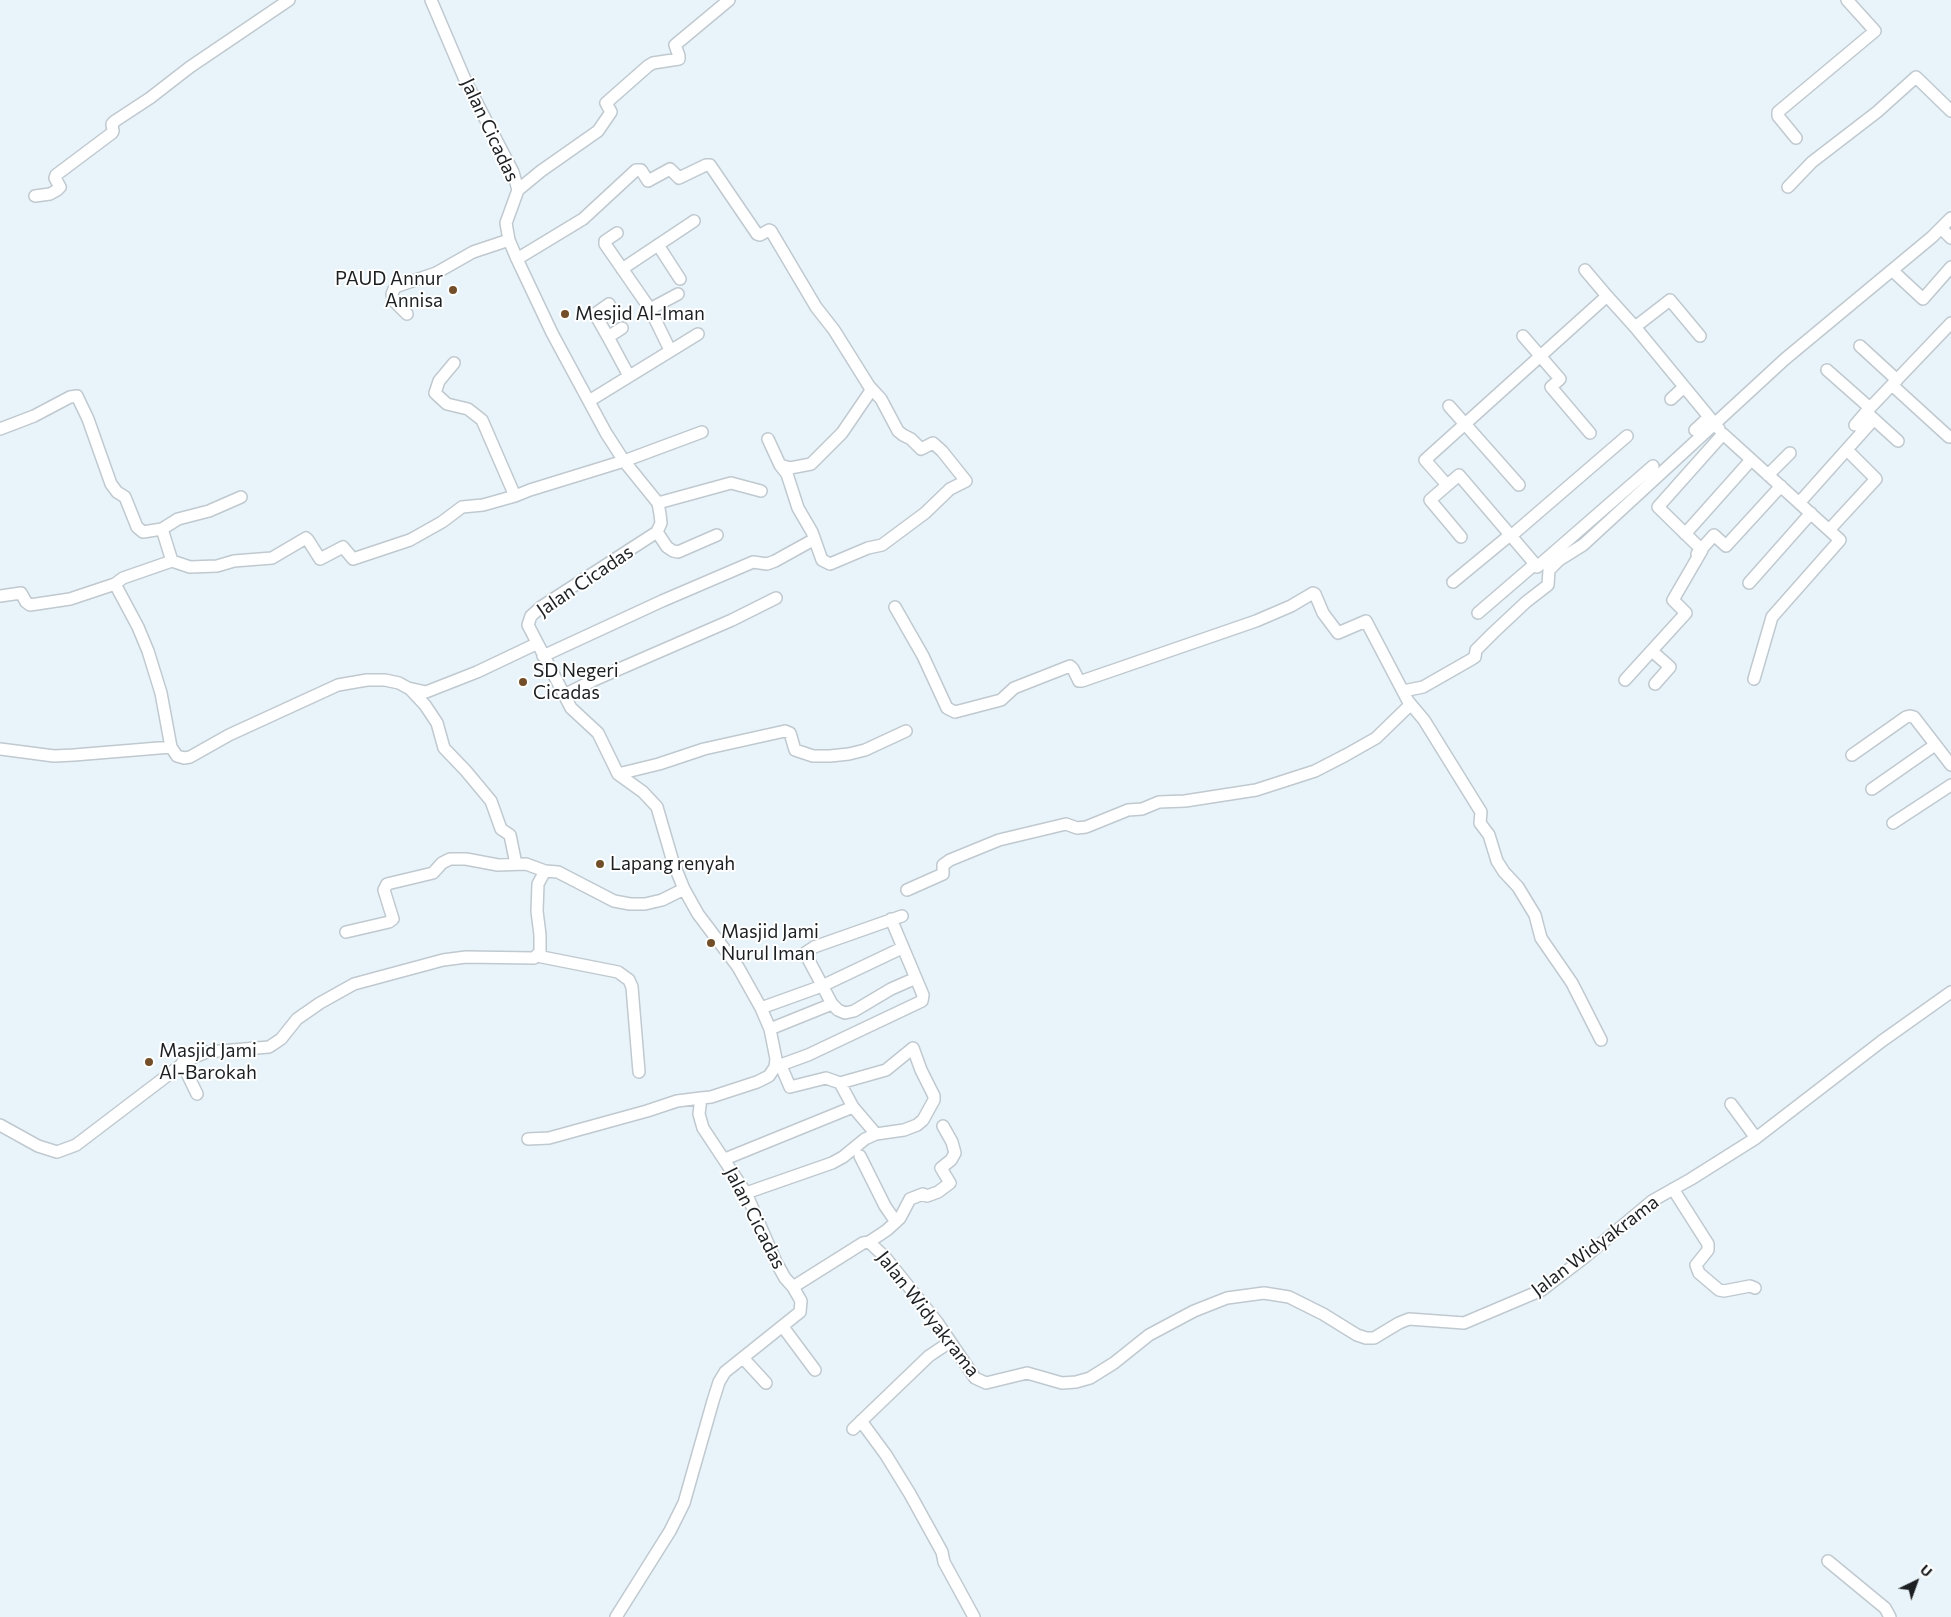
<!DOCTYPE html>
<style>
body{margin:0}
#map{position:relative;width:1951px;height:1617px;overflow:hidden;background:#e9f4fa;font-family:Commissioner,sans-serif}
canvas{display:block}
.north{position:absolute;left:1891px;top:1557px;width:50px;height:50px;-webkit-text-stroke:4px #fff;paint-order:stroke;rotate:42deg;font-size:14px;font-weight:700;line-height:20px;text-align:center;color:#1c2022}
.north::after{content:'';display:block;margin:auto;width:18px;height:22px;background:#1c2022;clip-path:polygon(50% 0,100% 100%,50% 72%,0 100%)}
</style>
<div id="map">
<canvas width="1951" height="1617"></canvas>
<div class="north">U</div>
</div>
<script>
const ctx = document.querySelector('canvas').getContext('2d');
ctx.lineJoin = 'round';
const poly = rows => new Path2D(rows.map(r => 'M' + r).join(''));
function stroke(path, color, width, dash) { ctx.strokeStyle = color; ctx.lineWidth = width; ctx.lineCap = dash ? 'butt' : 'round'; ctx.setLineDash(dash || []); ctx.stroke(path); }
function write(font, color, halo, rows, align = 'center') {
  ctx.font = font + ' Commissioner,sans-serif'; ctx.lineWidth = 4; ctx.setLineDash([]); ctx.textBaseline = 'middle'; ctx.strokeStyle = halo; ctx.fillStyle = color; for (const [text, x, y, turn = 0] of rows) {
    ctx.save(); ctx.translate(x, y); ctx.rotate((+turn || 0) * Math.PI / 180); ctx.textAlign = isNaN(turn) ? turn : align; if (halo) ctx.strokeText(text, 0, 0); ctx.fillText(text, 0, 0); ctx.restore();
  }
}
const street = poly([
 [431,0,466,82,513,172,518,190,506,223,509,240,517,259,552,333,606,433,624,461,658,503,660,514,661,523,657,532,541,607,531,616,528,625,571,708,598,733,618,774,643,792,657,807,673,862,684,889,698,914,738,967,761,1008,770,1029,776,1059,775,1067,769,1076,757,1082,711,1097,701,1098,699,1114,703,1128,746,1193,776,1262,785,1278,793,1287,801,1301,800,1312,725,1372,719,1382,713,1401,684,1503,670,1531,616,1617],
 [1796,138,1778,116,1778,112,1875,31,1847,0],
 [1788,187,1812,162,1877,112,1916,77,1951,111],
 [518,190,541,171,598,131,611,112,606,103,648,66,653,63,679,59,679,56,675,45,729,0],
 [35,196,50,194,57,190,60,187,55,178,56,175,112,133,113,131,112,124,115,121,150,98,190,67,289,0],
 [1951,218,1941,228,1951,238],
 [617,233,605,241,605,244,650,309,670,350],
 [658,245,680,279],
 [517,259,583,219,636,170,641,170,648,181,670,169,679,178,706,165,710,165,757,234,760,235,769,230,771,231,816,307,834,330,869,386,881,399,898,431,903,435,911,439,921,449,933,443,942,451,966,481,950,489,925,513,882,545,868,548,830,564,822,560,812,532,798,508,787,474,780,465,768,439],
 [622,269,694,221],
 [1585,270,1607,296],
 [1895,273,1923,299,1951,267],
 [650,309,678,294],
 [407,314,393,300,392,294,395,287,436,273,473,252,509,240],
 [1635,327,1670,300,1700,336],
 [622,328,608,337,629,376],
 [1523,336,1560,379,1551,387,1590,433],
 [608,337,595,314,609,304],
 [1860,346,1897,380],
 [454,363,439,381,435,393,447,404,468,409,482,420,515,496],
 [1827,370,1870,408],
 [1892,385,1949,437],
 [1671,399,1684,387],
 [589,401,698,334],
 [1449,406,1519,485],
 [1855,425,1866,412],
 [0,429,34,416,70,397,77,396,88,419,111,484,117,492,125,497,137,527,143,532,162,529],
 [1695,430,1709,417],
 [1898,441,1866,412,1951,323],
 [780,465,790,468,811,464,842,433,872,389],
 [1768,475,1790,453],
 [1447,485,1425,460,1607,296,1635,327,1719,429],
 [658,503,731,483,761,491],
 [1799,503,1874,419],
 [1829,530,1876,479,1847,450],
 [657,532,667,547,673,551,678,552,717,535],
 [1685,534,1751,460],
 [1511,536,1627,436],
 [1461,537,1430,500,1459,475,1535,564,1478,613],
 [1697,554,1714,535,1726,546,1781,486],
 [172,561,162,529,178,519,209,511,241,497],
 [1535,564,1537,567,1653,466],
 [1453,582,1510,535],
 [1749,583,1811,513],
 [115,584,138,627,148,651,161,693,171,747,177,756,184,758,190,757,229,735,338,685,367,680,385,680,399,683,408,688,426,692,477,672,536,644],
 [0,596,21,593,26,602,30,605,70,599,115,584,123,578,172,561,190,567,217,566,234,561,272,558,306,538,308,540,320,559,343,547,353,559,410,540,442,522,462,507,483,505,515,496,530,490,624,461,702,432],
 [895,607,923,656,947,708,955,712,1001,700,1014,688,1070,666,1073,669,1079,681,1082,681,1256,621,1291,606,1313,593,1315,594,1323,613,1338,633,1366,621,1408,701,1424,720,1481,812,1480,823,1489,835,1497,861,1504,872,1518,887,1535,915,1541,938,1572,983,1601,1040],
 [1652,651,1670,667,1655,684],
 [543,656,662,601,753,562,767,564,775,561,813,540],
 [1625,680,1686,613,1673,600,1702,550,1658,507,1723,434,1840,540,1772,617,1754,679],
 [410,689,425,705,437,723,444,748,466,771,491,801,501,829,510,835,516,864],
 [1403,691,1423,687,1472,659,1475,657,1476,650,1493,633,1526,602,1548,585,1549,570,1559,560,1583,545,1785,359,1932,237,1941,228],
 [564,695,594,680,732,620,776,598],
 [0,749,54,756,74,755,171,747],
 [1852,755,1906,717,1910,716,1914,717,1951,765],
 [618,774,659,764,704,749,785,731,790,733,795,750,813,756,830,756,849,754,865,750,906,731],
 [1872,789,1935,745],
 [1893,823,1951,785],
 [907,890,943,874,943,865,950,860,999,840,1066,824,1077,828,1086,827,1128,810,1142,809,1159,802,1185,801,1256,790,1315,771,1346,755,1376,738,1410,705],
 [902,916,814,947,805,953,832,1004,838,1010,845,1013,854,1011,891,989,916,978],
 [346,932,389,922,393,919,384,890,387,884,433,873,442,863,450,859,466,859,498,865,526,864,545,871],
 [537,956,618,972,629,980,632,987,639,1072],
 [761,1008,822,986,902,948],
 [770,1029,832,1004],
 [182,1063,197,1094],
 [775,1067,808,1055,922,1001,923,995,891,919],
 [840,1083,853,1107,876,1134],
 [1731,1104,1756,1138],
 [0,1125,38,1146,57,1152,76,1145,189,1059,207,1052,269,1047,281,1039,297,1019,320,1003,354,984,443,960,466,957,534,958,540,952,540,935,537,911,538,884,545,871,558,872,614,901,630,904,645,904,662,900,684,889],
 [528,1139,549,1138,647,1111,677,1101,701,1098],
 [860,1156,885,1206,896,1222],
 [725,1159,853,1107],
 [1673,1189,1708,1244,1708,1250,1696,1265,1699,1273,1719,1290,1724,1291,1750,1286,1755,1288],
 [746,1193,832,1163,843,1157,865,1139,876,1134,904,1130,917,1125,923,1120,934,1100,934,1096,921,1070,913,1048,886,1070,840,1083,826,1078,790,1087,781,1066],
 [869,1242,887,1230,900,1218,910,1199,923,1194,927,1196,938,1192,950,1183,941,1168,951,1160,955,1153,952,1142,943,1126],
 [793,1287,863,1243,869,1242,885,1257,937,1322,975,1378,986,1383,1027,1373,1062,1383,1076,1382,1090,1378,1114,1363,1149,1335,1194,1311,1227,1298,1264,1293,1289,1297,1323,1314,1357,1335,1366,1338,1374,1338,1399,1323,1409,1319,1464,1323,1542,1290,1585,1257,1652,1201,1691,1179,1756,1138,1882,1041,1951,992],
 [783,1327,815,1370],
 [743,1358,766,1383],
 [861,1421,886,1455,910,1494,942,1552,944,1562,974,1617],
 [853,1429,929,1356,950,1342],
 [1828,1561,1885,1608,1890,1617]
]);
stroke(street, '#bfc9cf', 14);
stroke(street, '#fff', 11);
for (const [x, y, r, color] of [
 [453,290,5,"#724f28"],
 [565,314,5,"#724f28"],
 [523,682,5,"#724f28"],
 [600,864,5,"#724f28"],
 [711,943,5,"#724f28"],
 [149,1062,5,"#724f28"]
]) { const dot = new Path2D(); dot.arc(x, y, r, 0, 2 * Math.PI); ctx.fillStyle = color; ctx.fill(dot); stroke(dot, '#fff', 2); }
write('19px', '#1c2022', '#fff', [
 ["Jalan Cicadas",490,130,65],
 ["Jalan Cicadas",585,581,-34],
 ["Jalan Cicadas",755,1218,63],
 ["Jalan Widyakrama",1595,1246,-37],
 ["Jalan Widyakrama",928,1314,52]
]);
write('19px', '#1c2022', '#fff', [
 ["PAUD Annur",443,279,"right"],
 ["Annisa",443,301,"right"],
 ["Mesjid Al-Iman",575,314],
 ["SD Negeri",533,671],
 ["Cicadas",533,693],
 ["Lapang renyah",610,864],
 ["Masjid Jami",721,932],
 ["Nurul Iman",721,954],
 ["Masjid Jami",159,1051],
 ["Al-Barokah",159,1073]
], 'left');
</script>
